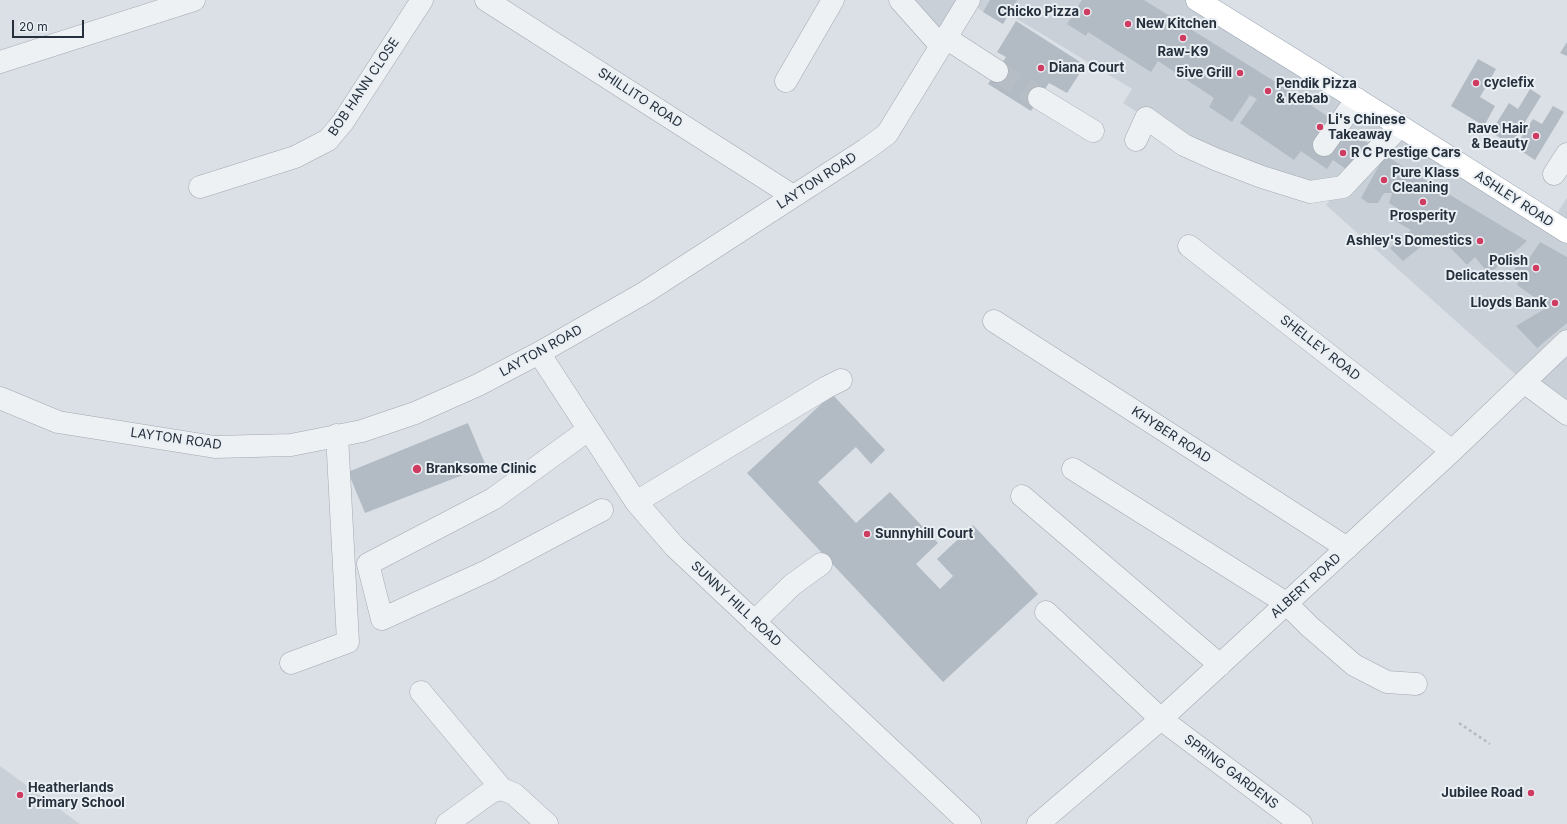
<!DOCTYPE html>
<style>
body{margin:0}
#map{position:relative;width:1567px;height:824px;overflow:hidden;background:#dbe0e6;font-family:Inter,sans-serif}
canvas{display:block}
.scale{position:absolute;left:12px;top:20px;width:72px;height:18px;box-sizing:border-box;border:2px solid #25303c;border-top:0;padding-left:5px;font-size:12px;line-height:14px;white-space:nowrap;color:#25303c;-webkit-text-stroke:3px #eaeff4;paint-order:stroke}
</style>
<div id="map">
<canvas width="1567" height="824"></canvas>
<div class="scale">20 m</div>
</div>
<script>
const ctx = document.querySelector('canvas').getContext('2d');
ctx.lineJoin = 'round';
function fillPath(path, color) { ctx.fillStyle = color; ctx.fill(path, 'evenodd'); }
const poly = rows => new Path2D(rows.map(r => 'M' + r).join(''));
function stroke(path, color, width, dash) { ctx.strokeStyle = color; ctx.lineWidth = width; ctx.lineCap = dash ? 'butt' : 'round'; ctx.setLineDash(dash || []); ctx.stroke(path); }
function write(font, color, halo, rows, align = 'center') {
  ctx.font = font + ' Inter,sans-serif'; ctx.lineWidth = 4; ctx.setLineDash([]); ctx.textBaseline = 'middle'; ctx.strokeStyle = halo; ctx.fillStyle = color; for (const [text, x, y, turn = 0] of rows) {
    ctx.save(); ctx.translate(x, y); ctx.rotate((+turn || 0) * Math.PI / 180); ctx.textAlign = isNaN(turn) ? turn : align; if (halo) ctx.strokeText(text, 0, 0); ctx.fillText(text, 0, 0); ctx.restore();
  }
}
fillPath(poly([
 [900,0,1197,0,1551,222,1567,198,1567,414,1524,382,1326,205,1340,188,1310,192,1146,118,1123,103,1132,89,1009,14,1003,24,968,2,941,46],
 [0,766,80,824,0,824]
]), '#c9d0d8');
fillPath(poly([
 [990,0,1017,0,1003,24,983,12],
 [1082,0,1144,0,1282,86,1372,146,1353,174,1333,160,1327,169,1301,151,1294,160,1240,123,1257,99,1250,95,1232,122,1209,107,1214,98,1158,61,1151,72,1088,32,1086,36,1067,24],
 [1016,21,1085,65,1067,93,1049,83,1031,111,988,84,1006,57,997,52],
 [1567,42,1567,56,1560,53],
 [1478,59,1496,69,1480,97,1495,106,1484,126,1451,106],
 [1530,89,1541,96,1511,145,1491,132,1509,103,1518,109],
 [1553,106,1564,112,1535,160,1515,147,1533,119,1542,124],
 [1385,155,1405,168,1527,241,1489,274,1475,257,1467,265,1437,234,1403,261,1390,248,1411,230,1392,219,1400,210,1389,203,1392,193,1384,193,1378,203,1368,203,1361,198],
 [1540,242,1567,257,1567,323,1537,348,1516,326,1548,307,1517,285,1519,280,1512,274,1521,258,1527,262],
 [832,394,885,450,871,464,856,447,818,482,856,523,890,492,938,543,916,564,940,589,953,576,937,559,973,525,1038,594,943,682,747,473],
 [468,423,486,466,365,513,348,472]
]), '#b2bac3');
stroke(poly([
 [997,71,1039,98]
]), '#b7bdc4', 22, [22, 11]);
const minor = poly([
 [486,0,793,196],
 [900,0,941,46],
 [946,38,997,71],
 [0,62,194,0],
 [786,81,833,0],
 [1039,98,1093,131],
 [1136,140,1146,118,1184,145,1215,159,1262,177,1310,192,1343,187,1400,126],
 [1324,145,1357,99],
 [1554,174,1567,154],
 [200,187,295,157,328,140,343,122,422,0],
 [1189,246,1452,451],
 [994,321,1347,548],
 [539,353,636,502,675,547,970,824],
 [1524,382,1567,414],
 [0,398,58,422,215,447,291,445,362,431,415,413,478,385,539,353,644,293,865,150,887,134,969,0],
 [588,430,493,499,368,564,382,619,487,571,602,510],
 [1073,469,1286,603,1309,626,1354,665,1387,682,1416,684],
 [1022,496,1220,665],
 [636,502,827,387,841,380],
 [1046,612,1161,719,1301,824],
 [754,622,792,585,821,564],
 [291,663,348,642,337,435],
 [421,692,502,789],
 [447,824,491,792,502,789,514,794,547,824],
 [1038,824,1161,719,1452,451,1567,341]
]);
const major = poly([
 [1197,0,1400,126,1567,232]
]);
stroke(minor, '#a1a8b0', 23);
stroke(major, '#9aa6b2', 23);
stroke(poly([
 [1459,723,1490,744]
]), '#b6bbc0', 2.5, [3, 3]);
stroke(minor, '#eef1f4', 22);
stroke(major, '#fff', 22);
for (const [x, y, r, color] of [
 [1087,12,4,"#cf3c62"],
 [1128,24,4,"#cf3c62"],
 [1183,38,4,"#cf3c62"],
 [1041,68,4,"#cf3c62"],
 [1240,73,4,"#cf3c62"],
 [1476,83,4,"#cf3c62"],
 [1268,91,4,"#cf3c62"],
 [1320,127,4,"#cf3c62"],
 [1536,136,4,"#cf3c62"],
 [1343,153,4,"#cf3c62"],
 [1384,180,4,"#cf3c62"],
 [1423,202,4,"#cf3c62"],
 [1480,241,4,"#cf3c62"],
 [1536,268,4,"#cf3c62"],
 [1555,303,4,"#cf3c62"],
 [417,469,5,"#cf3c62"],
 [867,534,4,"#cf3c62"],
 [1531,793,4,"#cf3c62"],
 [20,795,4,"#cf3c62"]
]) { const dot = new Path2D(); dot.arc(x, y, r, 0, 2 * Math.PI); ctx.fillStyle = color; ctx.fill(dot); stroke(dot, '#eaeff4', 1.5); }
write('bold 13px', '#25303c', '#eaeff4', [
 ["Chicko Pizza",1079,12,"right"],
 ["New Kitchen",1136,24],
 ["Raw-K9",1183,52,"center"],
 ["Diana Court",1049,68],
 ["5ive Grill",1232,73,"right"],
 ["cyclefix",1484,83],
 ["Pendik Pizza",1276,84],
 ["& Kebab",1276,99],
 ["Li's Chinese",1328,120],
 ["Takeaway",1328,135],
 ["Rave Hair",1528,129,"right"],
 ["& Beauty",1528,144,"right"],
 ["R C Prestige Cars",1351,153],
 ["Pure Klass",1392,173],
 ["Cleaning",1392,188],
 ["Prosperity",1423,216,"center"],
 ["Ashley's Domestics",1472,241,"right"],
 ["Polish",1528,261,"right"],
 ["Delicatessen",1528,276,"right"],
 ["Lloyds Bank",1547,303,"right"],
 ["Branksome Clinic",426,469],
 ["Sunnyhill Court",875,534],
 ["Heatherlands",28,788],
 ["Primary School",28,803],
 ["Jubilee Road",1523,793,"right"]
], 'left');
write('13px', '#25303c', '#eaeff4', [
 ["BOB HANN CLOSE",364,87,-56],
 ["SHILLITO ROAD",640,98,33],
 ["LAYTON ROAD",817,181,-33],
 ["ASHLEY ROAD",1514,199,33],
 ["SHELLEY ROAD",1320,348,38],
 ["LAYTON ROAD",541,351,-29],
 ["KHYBER ROAD",1171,435,33],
 ["LAYTON ROAD",176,439,8],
 ["ALBERT ROAD",1306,586,-42],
 ["SUNNY HILL ROAD",736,604,43],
 ["SPRING GARDENS",1231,772,37]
]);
</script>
